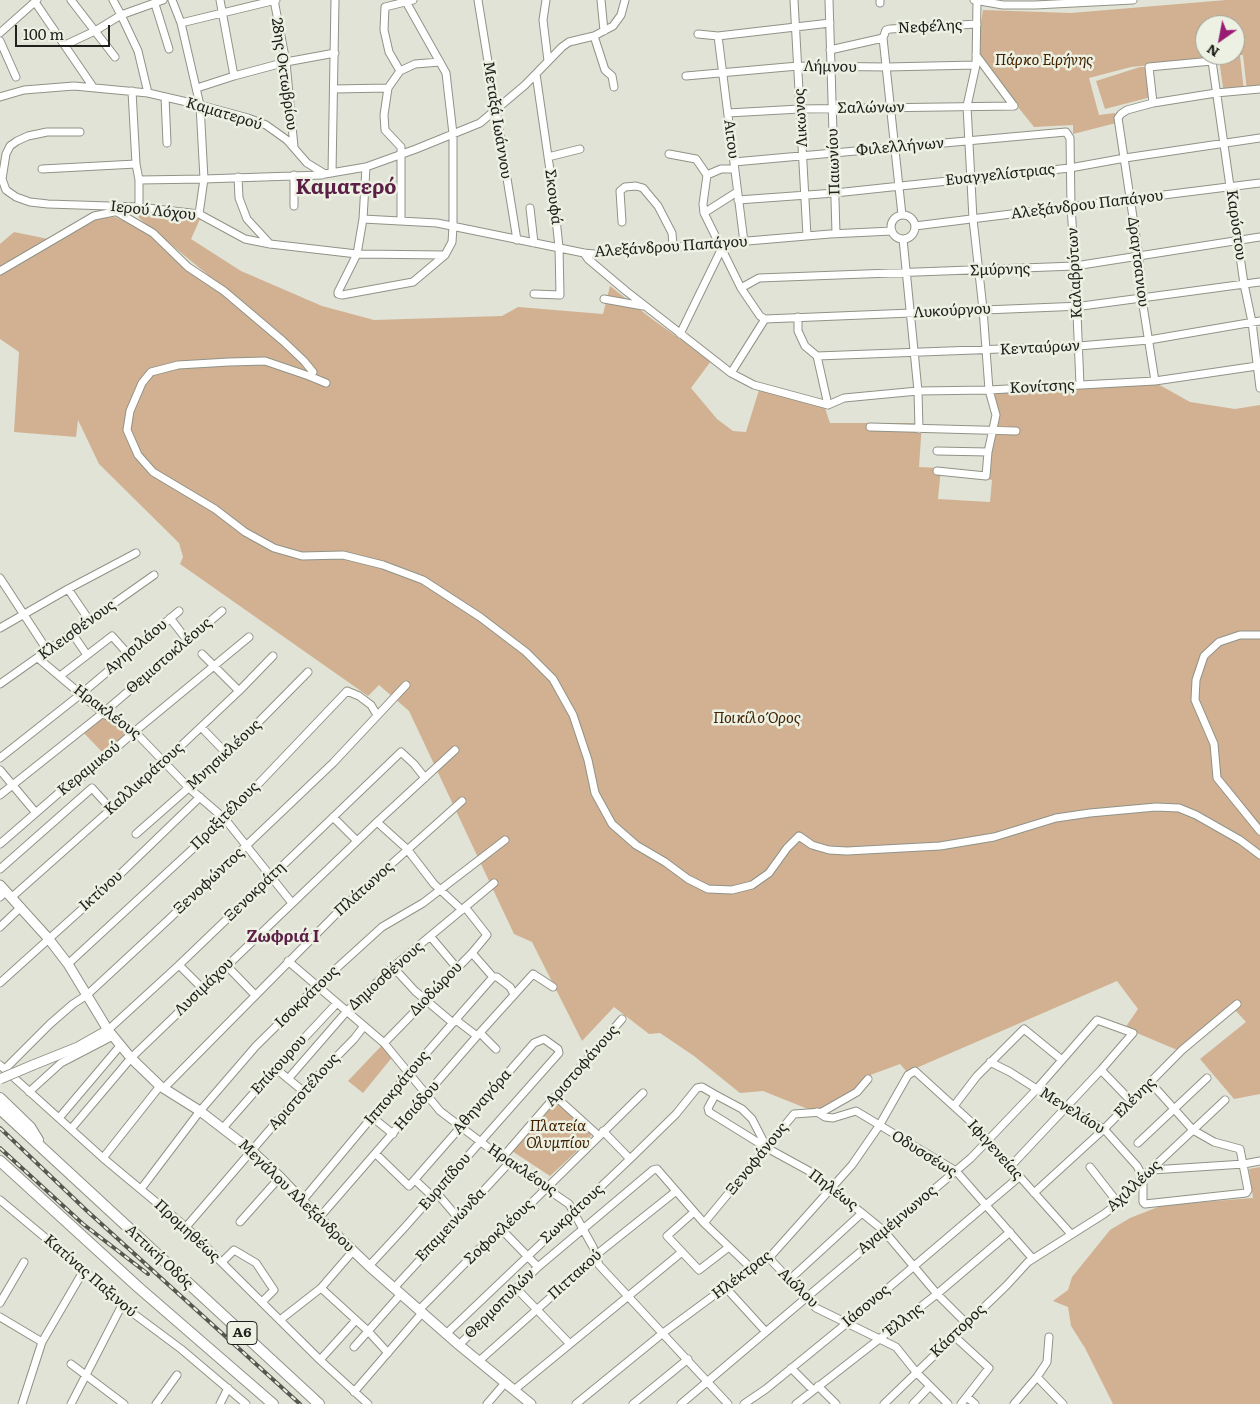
<!DOCTYPE html>
<meta charset="utf-8">
<style>
body{margin:0}
#map{position:relative;width:1260px;height:1404px;overflow:hidden;background:#e0e3d6;font-family:Literata,serif}
canvas{display:block}
.north{position:absolute;left:1195px;top:15px;width:50px;height:50px;box-sizing:border-box;background:#edf1e3;border:1px solid #9b9e93;border-radius:50%;rotate:213deg;font-size:14px;font-weight:700;line-height:20px;text-align:center;color:#20211c}
.north::after{content:'';display:block;margin:auto;width:18px;height:22px;background:#991c73;clip-path:polygon(50% 0,100% 100%,50% 72%,0 100%)}
.scale{position:absolute;left:15px;top:25px;width:95px;height:22px;box-sizing:border-box;border:2px solid #20211c;border-top:0;padding-left:6px;font-size:15px;line-height:18px;white-space:nowrap;color:#20211c;-webkit-text-stroke:4px #edf1e3;paint-order:stroke}
</style>
<div id="map">
<canvas width="1260" height="1404"></canvas>
<div class="north">N</div>
<div class="scale">100 m</div>
</div>
<script>
const ctx = document.querySelector('canvas').getContext('2d');
ctx.lineJoin = 'round';
function fillPath(path, color) { ctx.fillStyle = color; ctx.fill(path, 'evenodd'); }
const poly = rows => new Path2D(rows.map(r => 'M' + r).join(''));
function stroke(path, color, width, dash) { ctx.strokeStyle = color; ctx.lineWidth = width; ctx.lineCap = dash ? 'butt' : 'round'; ctx.setLineDash(dash || []); ctx.stroke(path); }
function write(font, color, halo, rows, align = 'center') {
  ctx.font = font + ' Literata,serif'; ctx.lineWidth = 5; ctx.setLineDash([]); ctx.textBaseline = 'middle'; ctx.strokeStyle = halo; ctx.fillStyle = color; for (const [text, x, y, turn = 0] of rows) {
    ctx.save(); ctx.translate(x, y); ctx.rotate((+turn || 0) * Math.PI / 180); ctx.textAlign = isNaN(turn) ? turn : align; if (halo) ctx.strokeText(text, 0, 0); ctx.fillText(text, 0, 0); ctx.restore();
  }
}
fillPath(poly([
 [1226,0,1260,0,1260,89,1247,91,1243,55,1131,67,1089,78,1099,115,1115,113,1116,123,1073,134,1073,125,1034,127,976,55,983,10,1071,13],
 [1205,25,1235,25,1235,55,1205,55],
 [1240,56,1244,91,1224,95,1219,59],
 [1140,67,1146,67,1151,97,1105,109,1096,81],
 [136,212,200,219,191,239,241,271,322,306,374,320,502,316,518,307,603,314,610,286,652,319,711,361,691,388,717,419,733,431,746,432,759,390,825,408,830,423,922,423,919,467,941,468,938,499,990,502,992,480,987,479,998,414,992,392,1156,383,1190,402,1235,409,1260,405,1260,1094,1234,1099,1200,1059,1246,1022,1235,1010,1182,1052,1125,1028,1138,1009,1117,981,907,1072,900,1064,865,1077,857,1089,822,1110,813,1111,763,1091,740,1093,694,1056,660,1033,649,1034,614,1007,582,1041,532,942,514,934,409,711,379,685,368,696,180,564,183,557,179,543,99,464,78,420,76,437,14,432,19,352,0,339,0,244,14,232,58,241,99,218,115,217,144,230,159,241,191,271,208,275,140,219],
 [103,715,126,734,104,754,82,731],
 [384,1043,394,1055,363,1093,348,1081],
 [556,1102,591,1133,590,1139,550,1176,512,1151],
 [1260,1167,1260,1404,1113,1404,1085,1348,1071,1326,1068,1307,1053,1301,1068,1290,1072,1277,1110,1230,1130,1218,1163,1205,1253,1198,1249,1169]
]), '#d2b192');
const minor = poly([
 [71,0,115,57],
 [113,0,121,15,138,51,148,93],
 [172,0,181,23,200,105,204,179,199,214],
 [220,0,234,76],
 [274,0,286,62,294,147],
 [478,0,517,240],
 [546,0,543,20,548,61],
 [601,0,604,31],
 [794,0,807,236],
 [829,0,836,233],
 [880,0,880,3],
 [974,0,1003,5,1035,5,1133,0],
 [35,2,93,87],
 [155,4,169,49],
 [181,23,276,0],
 [0,33,37,0],
 [698,34,718,36,830,23],
 [594,36,605,70,612,76,614,87],
 [718,36,744,242],
 [883,38,902,215],
 [0,41,16,77],
 [65,45,95,31,121,15,163,0],
 [830,50,883,38,886,30,890,29,977,24],
 [976,55,1014,106],
 [400,71,389,52,384,30,385,7,413,0],
 [686,76,798,66,887,67,976,65],
 [197,88,234,76,286,62,335,53],
 [334,89,388,88],
 [132,91,136,164,139,180,139,207],
 [0,97,24,90,74,86,148,93,200,105,248,118,266,125,287,140,307,163,325,174,366,167,416,149,480,123,525,85,562,47,569,42,594,36,613,26,621,15,625,0],
 [165,97,167,143],
 [1153,103,1149,67,1212,61,1244,284,1252,322,1260,388],
 [728,113,800,109,1014,106],
 [80,132,47,132,28,136,17,141,10,146,6,154,2,179,6,190,16,197,30,202,48,204,139,207,199,214,245,239,270,244,357,254,445,255],
 [669,154,696,159,707,175],
 [548,157,580,149],
 [734,162,1066,132,1070,138,1071,207,1075,266,1080,385],
 [366,167,363,219,357,254,338,292,338,294,342,295,413,282,445,255,452,242,453,227,453,134,446,73,405,0],
 [42,169,136,164],
 [734,169,721,169,707,175,703,204,704,213,741,288,760,316,765,319,1082,306,1260,282],
 [332,173,335,0],
 [294,175,294,206],
 [238,177,239,198,247,219,270,244],
 [139,180,204,179,322,175],
 [738,200,835,193,1070,168,1125,158,1260,138],
 [530,208,534,243],
 [117,212,153,233,188,267,224,291,283,341,304,361,313,372,309,376,326,383],
 [704,213,737,192],
 '891 227a12 12 0 1 1 24 0a12 12 0 1 1-24 0Z',
 [363,219,437,223,584,253,594,254,830,234,892,231],
 [401,221,401,147,385,130,384,115,388,88,400,71,415,64,440,62],
 [622,222,620,191,625,187,636,186,643,188,658,206,672,233,673,246],
 [915,226,1260,183],
 [903,239,918,391,919,429],
 [584,253,588,259,626,291,731,373,754,385,828,405],
 [0,271,94,216,119,211],
 [741,288,759,278,1075,266,1260,237],
 [534,294,560,295,559,247,553,191,536,74],
 [604,299,643,306],
 [798,317,798,331,805,346,817,356,828,405],
 [680,334,721,250],
 [817,356,1079,346,1149,340,1260,321],
 [731,373,765,319],
 [309,376,265,361,229,362,178,365,151,372,142,383,130,411,127,430,138,455,153,472,215,509,245,532,274,548,302,556,343,555,383,565,423,580,480,617,526,652,553,679,573,715,588,760,595,793,612,824,636,845,665,862,688,879,708,889,732,890,752,885,769,873,787,848,799,836,812,845,829,850,847,851,940,846,994,837,1056,818,1090,813,1156,807,1179,808,1196,815,1240,840,1260,855],
 [1155,381,1142,299,1139,257,1118,118,1121,114,1127,110,1153,103,1216,93,1260,89],
 [828,405,844,398,918,391,989,390,1155,381,1257,366],
 [870,427,1016,431],
 [937,451,988,452],
 [937,471,986,476,988,452,996,415,989,390,983,309,973,219,967,106,976,65,977,1],
 [0,578,47,650],
 [68,589,89,620],
 [170,618,187,640],
 [0,628,68,589,136,553],
 [72,633,87,655],
 [1260,635,1240,635,1219,642,1204,656,1196,680,1195,700,1214,744,1217,778,1260,831],
 [202,654,239,691],
 [38,658,103,713,139,736,189,788,225,819,292,903],
 [60,676,112,636,128,654],
 [0,684,154,575],
 [201,727,227,754],
 [0,758,81,694,179,611],
 [0,770,36,813],
 [0,795,103,713,222,611],
 [333,817,357,841],
 [377,822,407,849,434,884,462,910],
 [136,834,227,754,308,672],
 [0,844,68,785,85,775,134,732,249,637],
 [0,869,92,788,111,809],
 [0,897,6,891],
 [12,897,164,762,239,691,273,656],
 [0,927,21,907],
 [430,936,457,968],
 [472,953,493,977,497,977,510,987,514,994],
 [288,961,384,1043,440,1111,502,1158,569,1204,593,1247,599,1265,728,1404],
 [68,964,225,819,347,691,359,696,371,705,377,715],
 [179,965,203,989],
 [227,966,255,995],
 [393,967,415,991,453,1023],
 [0,983,111,883,200,797],
 [456,1020,477,1036],
 [108,1030,179,965,401,752,414,764,425,778],
 [480,1033,496,1049],
 [384,1043,472,953,487,935,465,907],
 [990,1062,1010,1072,1065,1107,1104,1129,1137,1166,1143,1177,1143,1202,1145,1204,1246,1193,1248,1190,1240,1149,1214,1142,1193,1130,1150,1082],
 [0,1065,103,1158,186,1227,320,1360,368,1404],
 [275,1068,303,1091],
 [5,1069,50,1024,73,1004,87,995,168,920,290,804,333,763,406,685],
 [1101,1070,1131,1101],
 [288,1079,347,1011,393,967,494,883],
 [164,1088,340,910,462,801],
 [29,1092,61,1063,113,1036],
 [714,1094,742,1109,752,1119,767,1148],
 [556,1097,599,1136],
 [954,1106,977,1076,1024,1029,1062,1060],
 [817,1112,825,1117,833,1118,856,1111,956,1171,1033,1259],
 [372,1117,393,1134],
 [59,1118,120,1046],
 [223,1128,265,1080,337,1003],
 [71,1129,131,1058,377,822,455,750],
 [603,1131,630,1159],
 [1138,1143,1207,1078],
 [103,1158,160,1086],
 [502,1158,622,1019],
 [1090,1167,1118,1203],
 [1152,1170,1244,1164,1260,1161],
 [415,1180,432,1196],
 [141,1189,200,1111,256,1046,317,986,382,927,423,903,505,840],
 [436,1192,458,1218],
 [1034,1193,1104,1129,1182,1050,1237,1004],
 [0,1200,84,1270,122,1305,181,1349,246,1404],
 [302,1201,408,1074,493,977],
 [694,1212,667,1236,699,1270,729,1247],
 [319,1218,477,1036,533,974,553,987],
 [240,1222,280,1177],
 [704,1223,794,1114,822,1112,857,1092,868,1079],
 [186,1227,303,1091,354,1039,364,1026],
 [503,1231,538,1267],
 [769,1258,816,1308,896,1347,916,1372,948,1404],
 [222,1262,234,1250,256,1263,274,1290,262,1302],
 [369,1266,405,1227,559,1053,558,1049,544,1039,534,1043,409,1186,376,1154],
 [788,1281,862,1213],
 [321,1288,368,1331,388,1353],
 [394,1288,509,1163],
 [516,1288,570,1344],
 [726,1288,766,1332],
 [0,1303,24,1262],
 [419,1310,479,1249,503,1231,643,1093],
 [0,1317,42,1342],
 [280,1320,321,1288,353,1251],
 [446,1334,630,1159,676,1114,697,1088,702,1087,714,1094,714,1097,708,1108,709,1112,767,1148,809,1171,862,1213,884,1231,937,1294,966,1323],
 [954,1336,989,1368,961,1404],
 [459,1345,538,1267,653,1170,657,1169,704,1223,751,1268],
 [354,1347,401,1294],
 [320,1360,356,1320],
 [479,1361,587,1265,596,1255,675,1192],
 [71,1364,124,1404],
 [791,1368,813,1390],
 [1037,1377,1063,1404],
 [818,1386,836,1404],
 [514,1390,682,1252],
 [354,1392,422,1313],
 [967,1397,975,1404],
 [22,1404,42,1342,84,1270],
 [71,1404,122,1305],
 [156,1404,177,1375],
 [220,1404,228,1388],
 [487,1404,505,1383],
 [576,1404,663,1333,751,1268,769,1258,852,1165,879,1126,908,1075,915,1071,970,1121,1071,1234],
 [633,1404,688,1359],
 [681,1404,971,1158,1035,1091,1097,1020,1133,1033,1101,1070,1010,1167],
 [744,1404,766,1389,847,1323,1019,1177],
 [796,1404,937,1294,1010,1232],
 [884,1404,1007,1285,1028,1262,1104,1214,1118,1203,1143,1177,1225,1100],
 [913,1404,930,1386],
 [1014,1404,1037,1377,1047,1362,1049,1337]
]);
const major = poly([
 [0,885,48,938,68,964,108,1030,131,1058,160,1086,200,1111,252,1151,280,1177,319,1218,369,1266,459,1345,531,1404],
 [33,1065,78,1047,108,1030]
]);
const highway = poly([
 [0,1098,30,1127,38,1140],
 [0,1109,319,1404],
 [0,1161,138,1287,273,1404]
]);
stroke(minor, '#909387', 9);
stroke(major, '#909387', 11);
stroke(highway, '#909387', 12);
stroke(minor, '#fff', 7);
stroke(major, '#fff', 9);
stroke(highway, '#fff', 10);
const rail = poly([
 [0,1128,86,1210,300,1404],
 [0,1148,83,1224,148,1274]
]);
stroke(rail, '#565850', 4);
stroke(rail, '#edf1e3', 2, [5.5]);
const majorBridge = poly([
 [0,1079,33,1065]
]);
stroke(majorBridge, '#909387', 11, []);
stroke(majorBridge, '#fff', 9);
for (const [x, y, w] of [
 [242,1333,30]
]) { const box = new Path2D(); box.roundRect(x - w / 2, y - 11.5, w, 23, 4); ctx.fillStyle = '#edf1e3'; ctx.fill(box); stroke(box, '#20211c', 1); }
write('bold 14px', '#20211c', null, [
 ["Α6",242,1333]
]);
write('15px', '#20211c', '#edf1e3', [
 ["Νεφέλης",930,27,-3],
 ["Λήμνου",830,67,1],
 ["28ης Οκτωβρίου",284,74,82],
 ["Σαλώνων",871,108,-1],
 ["Καματερού",224,114,17],
 ["Λικωνος",801,118,-93],
 ["Μεταξά Ιωάννου",497,120,81],
 ["Αιτου",731,139,83],
 ["Φιλελλήνων",900,147,-5],
 ["Παιωνίου",834,162,-92],
 ["Ευαγγελίστριας",1000,175,-6],
 ["Σκουφά",553,197,83],
 ["Αλεξάνδρου Παπάγου",1087,205,-7],
 ["Ιερού Λόχου",153,211,6],
 ["Καρύστου",1236,225,82],
 ["Αλεξάνδρου Παπάγου",671,247,-4],
 ["Δραγτσανιου",1138,262,83],
 ["Σμύρνης",1000,270,-2],
 ["Καλαβρύτων",1075,273,-93],
 ["Λυκούργου",952,311,-3],
 ["Κενταύρων",1040,348,-3],
 ["Κονίτσης",1042,387,-3],
 ["Κλεισθένους",77,630,-36],
 ["Αγησιλάου",136,647,-40],
 ["Θεμιστοκλέους",169,656,-41],
 ["Ηρακλέους",107,712,37],
 ["Μνησικλέους",224,755,-43],
 ["Κεραμικού",89,769,-39],
 ["Καλλικράτους",144,779,-42],
 ["Πραξιτέλους",225,816,-45],
 ["Ξενοφώντος",209,881,-43],
 ["Πλάτωνος",364,889,-42],
 ["Ικτίνου",101,891,-42],
 ["Ξενοκράτη",255,892,-44],
 ["Δημοσθένους",386,976,-42],
 ["Λυσιμάχου",204,987,-44],
 ["Διοδώρου",436,989,-46],
 ["Ισοκράτους",307,997,-44],
 ["Επίκουρου",279,1065,-48],
 ["Αριστοφάνους",582,1066,-49],
 ["Ιπποκράτους",397,1088,-50],
 ["Αριστοτέλους",304,1092,-48],
 ["Ελένης",1135,1098,-45],
 ["Αθηναγόρα",482,1102,-49],
 ["Ησιόδου",417,1106,-49],
 ["Μενελάου",1072,1111,32],
 ["Ιφιγενείας",995,1150,48],
 ["Οδυσσέως",924,1154,32],
 ["Ξενοφάνους",757,1159,-51],
 ["Ηρακλέους",522,1170,34],
 ["Ευριπίδου",445,1182,-49],
 ["Αχιλλέως",1134,1186,-43],
 ["Πηλέως",833,1190,37],
 ["Μεγάλου Αλεξάνδρου",296,1196,44],
 ["Σωκράτους",572,1214,-43],
 ["Αγαμέμνωνος",897,1220,-40],
 ["Επαμεινώνδα",451,1225,-47],
 ["Προμηθέως",187,1231,43],
 ["Σοφοκλέους",499,1232,-43],
 ["Αττική Οδός",159,1257,43],
 ["Πιττακού",575,1275,-42],
 ["Ηλέκτρας",742,1275,-37],
 ["Κατίνας Παξινού",90,1276,41],
 ["Αιόλου",798,1288,44],
 ["Θερμοπυλών",500,1304,-45],
 ["Ιάσονος",866,1306,-40],
 ["Έλλης",904,1320,-38],
 ["Κάστορος",958,1331,-44]
]);
write('italic 15px', '#422200', '#edf1e3', [
 ["Πάρκο Ειρήνης",1044,61],
 ["Ποικίλο Όρος",757,719],
 ["Πλατεία",558,1127],
 ["Ολυμπίου",558,1144]
]);
write('bold 16px', '#5c2047', '#edf1e3', [
 ["Ζωφριά Ι",283,937]
]);
write('bold 20px', '#5c2047', '#edf1e3', [
 ["Καματερό",346,188]
]);
</script>
